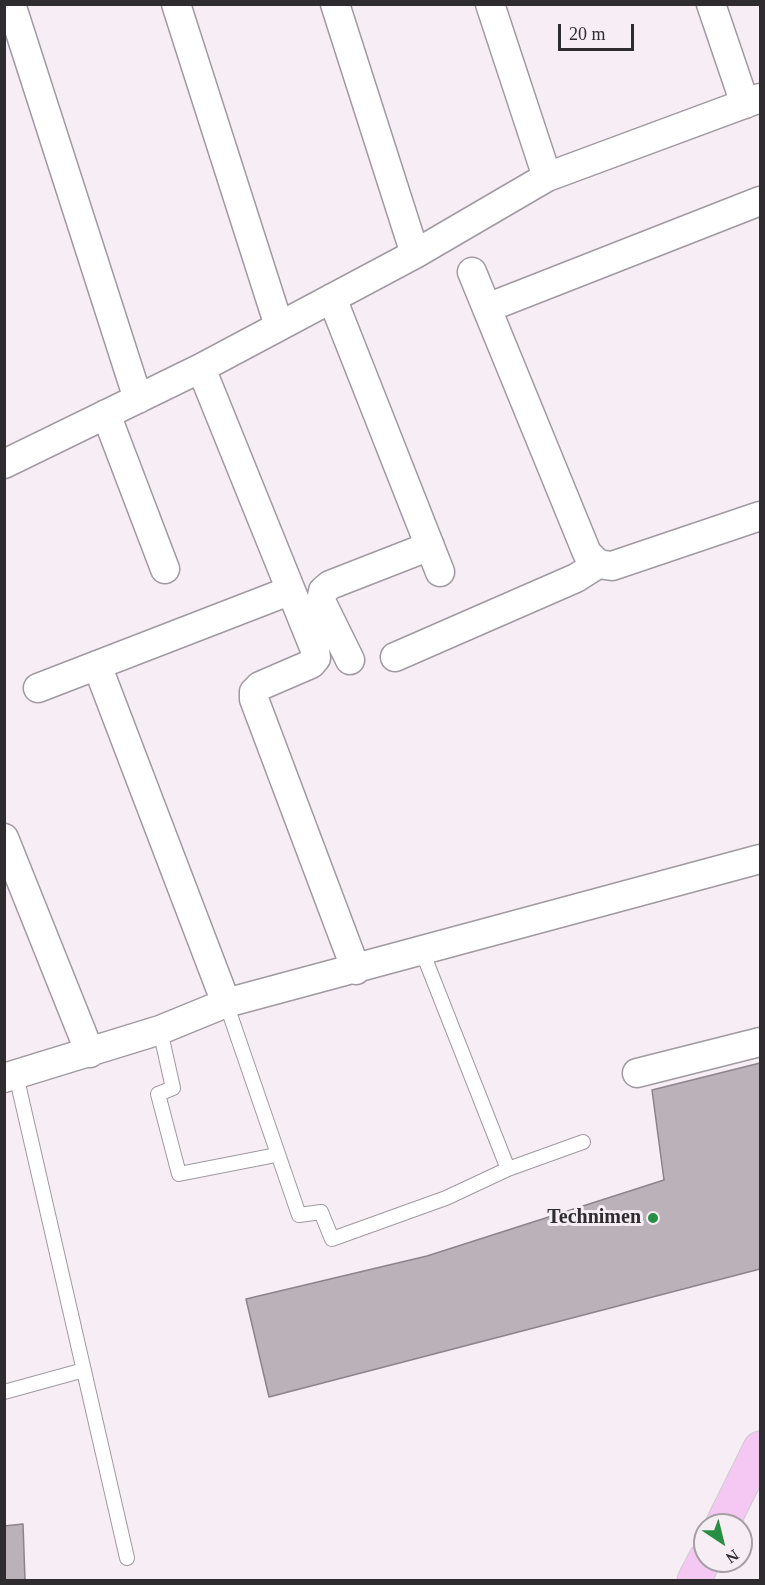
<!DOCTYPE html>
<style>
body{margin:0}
#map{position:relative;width:765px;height:1585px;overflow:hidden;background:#f6edf5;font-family:"Times New Roman",serif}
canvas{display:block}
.frame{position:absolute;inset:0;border:6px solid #2f2c2f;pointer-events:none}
.north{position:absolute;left:693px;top:1513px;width:60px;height:60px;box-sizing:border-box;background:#f6edf5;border:2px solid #a6a0a6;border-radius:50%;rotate:145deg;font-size:16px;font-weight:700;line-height:24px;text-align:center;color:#2f2c2f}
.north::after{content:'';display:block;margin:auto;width:21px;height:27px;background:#288e44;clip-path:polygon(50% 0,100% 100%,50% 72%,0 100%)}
.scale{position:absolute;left:558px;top:24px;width:76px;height:27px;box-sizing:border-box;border:3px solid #2f2c2f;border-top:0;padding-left:8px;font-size:18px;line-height:21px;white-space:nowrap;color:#2f2c2f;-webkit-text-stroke:4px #f6edf5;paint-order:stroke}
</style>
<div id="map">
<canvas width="765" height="1585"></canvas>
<div class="frame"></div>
<div class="north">N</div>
<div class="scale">20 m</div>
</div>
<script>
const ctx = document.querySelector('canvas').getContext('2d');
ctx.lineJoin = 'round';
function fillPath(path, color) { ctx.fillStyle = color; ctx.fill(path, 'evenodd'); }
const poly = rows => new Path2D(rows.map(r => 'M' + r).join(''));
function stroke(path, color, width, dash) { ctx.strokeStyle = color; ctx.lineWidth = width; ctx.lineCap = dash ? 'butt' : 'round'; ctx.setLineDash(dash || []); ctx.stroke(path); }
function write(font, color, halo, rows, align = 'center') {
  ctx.font = font + ' "Times New Roman",serif'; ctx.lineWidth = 6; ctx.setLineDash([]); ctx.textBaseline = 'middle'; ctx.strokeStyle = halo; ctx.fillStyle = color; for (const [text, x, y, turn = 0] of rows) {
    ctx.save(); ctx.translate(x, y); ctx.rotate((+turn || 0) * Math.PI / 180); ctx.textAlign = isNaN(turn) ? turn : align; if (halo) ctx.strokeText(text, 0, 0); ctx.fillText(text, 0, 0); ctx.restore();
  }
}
const building = poly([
 [760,1063,760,1269,269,1397,246,1299,427,1256,664,1180,652,1090,760,1063],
 [23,1524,25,1580,4,1580,4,1526,23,1524]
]);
fillPath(building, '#bab1b9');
stroke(building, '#8c848c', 1.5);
const lane = poly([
 [422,951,508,1169],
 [226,1003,299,1215,321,1212,332,1239,446,1198,508,1169,583,1142],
 [160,1030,173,1088,158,1094,179,1174,276,1155],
 [16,1075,127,1558],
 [4,1392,84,1370]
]);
const street = poly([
 [11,4,138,399],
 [176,4,279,326],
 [335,4,415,254],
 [490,4,547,177],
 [711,4,745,104],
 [472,272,587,553,598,564,612,566,760,516],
 [332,298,440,572],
 [487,308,760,201],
 [201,368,315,650,316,658,311,664,260,686,254,692,254,699,356,970],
 [106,414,165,569],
 [4,464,201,368,415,254,547,177,760,98],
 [395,657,576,578,598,564],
 [350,660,321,601,323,591,330,585,430,546],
 [97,665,226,1003],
 [38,688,289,591],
 [4,838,90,1053],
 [637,1073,760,1042],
 [4,1078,160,1030,226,1003,760,859]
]);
const primary = poly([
 [722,1525,760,1448],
 [694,1580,705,1559]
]);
stroke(lane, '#a199a1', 16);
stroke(street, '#a199a1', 31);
stroke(primary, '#cdcccd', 35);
stroke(lane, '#fff', 14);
stroke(street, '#fff', 28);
stroke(primary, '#f5c7f3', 33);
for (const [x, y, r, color] of [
 [653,1218,6,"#288e44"]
]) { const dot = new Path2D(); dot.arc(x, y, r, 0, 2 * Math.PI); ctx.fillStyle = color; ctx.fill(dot); stroke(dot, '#f6edf5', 2); }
write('bold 20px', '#2f2c2f', '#f6edf5', [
 ["Technimen",641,1218]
], 'right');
</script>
